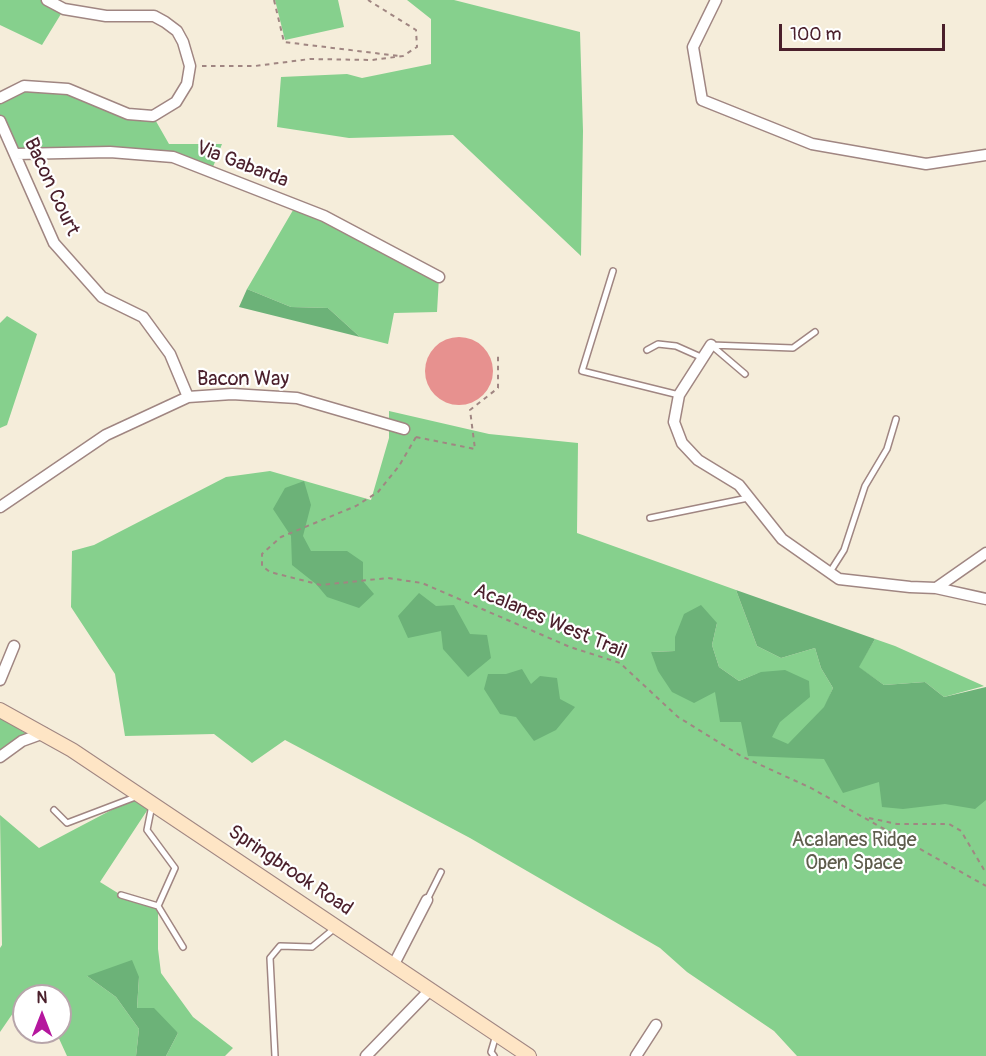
<!DOCTYPE html>
<style>
body{margin:0}
#map{position:relative;width:986px;height:1056px;overflow:hidden;background:#f5edda;font-family:Pangolin,sans-serif}
canvas{display:block}
.north{position:absolute;left:12px;top:984px;width:60px;height:60px;box-sizing:border-box;background:#fff;border:2px solid #b7a5aa;border-radius:50%;rotate:0deg;font-size:16px;font-weight:700;line-height:24px;text-align:center;color:#4a1f2b}
.north::after{content:'';display:block;margin:auto;width:21px;height:27px;background:#b5179e;clip-path:polygon(50% 0,100% 100%,50% 72%,0 100%)}
.scale{position:absolute;left:779px;top:24px;width:166px;height:27px;box-sizing:border-box;border:3px solid #4a1f2b;border-top:0;padding-left:8px;font-size:18px;line-height:21px;white-space:nowrap;color:#4a1f2b;-webkit-text-stroke:4px #fff;paint-order:stroke}
</style>
<div id="map">
<canvas width="986" height="1056"></canvas>
<div class="north">N</div>
<div class="scale">100 m</div>
</div>
<script>
const ctx = document.querySelector('canvas').getContext('2d');
ctx.lineJoin = 'round';
function fillPath(path, color) { ctx.fillStyle = color; ctx.fill(path, 'evenodd'); }
const poly = rows => new Path2D(rows.map(r => 'M' + r).join(''));
function stroke(path, color, width, dash) { ctx.strokeStyle = color; ctx.lineWidth = width; ctx.lineCap = dash ? 'butt' : 'round'; ctx.setLineDash(dash || []); ctx.stroke(path); }
function write(font, color, halo, rows, align = 'center') {
  ctx.font = font + ' Pangolin,sans-serif'; ctx.lineWidth = 4.5; ctx.setLineDash([]); ctx.textBaseline = 'middle'; ctx.strokeStyle = halo; ctx.fillStyle = color; for (const [text, x, y, turn = 0] of rows) {
    ctx.save(); ctx.translate(x, y); ctx.rotate((+turn || 0) * Math.PI / 180); ctx.textAlign = isNaN(turn) ? turn : align; if (halo) ctx.strokeText(text, 0, 0); ctx.fillText(text, 0, 0); ctx.restore();
  }
}
fillPath(poly([
 [0,0,47,0,64,9,42,45,0,25],
 [275,0,338,0,344,27,285,40],
 [407,0,454,0,580,32,583,131,581,256,453,135,349,138,277,127,281,77,347,74,362,78,431,64,431,19],
 [30,86,68,89,128,114,153,116,169,144,222,144,211,172,172,157,16,154,0,121,0,99],
 [296,205,439,277,437,312,394,313,388,344,360,337,328,308,291,307,247,289],
 [7,316,37,334,7,425,0,428,0,323],
 [389,411,489,434,578,443,577,533,736,590,757,646,781,658,815,648,821,668,833,688,825,707,812,720,986,719,986,1056,797,1056,774,1031,687,972,660,948,470,838,285,740,252,763,214,734,125,736,115,674,71,607,72,551,94,545,226,477,270,471,371,500,389,438],
 [717,623,712,645,719,667,739,681,761,672,715,692,651,652,675,651],
 [875,639,895,646,984,686,944,697,925,682,884,685,858,667],
 [0,717,30,736,0,757],
 [140,795,152,803,100,882,121,895,158,906,158,949,161,973,193,1017,233,1048,225,1056,166,1056,178,1033,137,1009,139,977,87,976,116,997,139,1029,136,1056,67,1056,56,1032,60,1032,60,996,24,996,24,1001,22,1000,0,1032,0,948,2,945,0,815,39,848]
]), '#86d08d');
fillPath(poly([
 [247,289,291,307,328,308,360,337,239,307],
 [304,481,311,505,303,536,311,551,347,551,363,562,363,581,374,594,359,608,327,597,316,584,292,565,291,536,273,509,285,488],
 [736,590,875,639,859,667,884,685,925,682,944,697,986,687,986,800,975,809,945,804,903,809,882,807,879,782,843,793,824,759,748,756,741,722,720,722,715,692,694,703,672,692,658,671,651,652,675,651,675,637,684,614,701,605,717,623,712,645,719,667,739,681,761,672,785,670,809,681,810,697,780,722,772,737,788,744,824,707,833,688,821,668,815,648,781,658,757,646],
 [419,593,436,606,454,605,470,634,487,635,491,658,468,677,443,649,441,631,408,638,398,616],
 [522,669,531,684,540,676,557,678,560,699,575,707,556,730,534,741,516,717,500,714,484,689,488,674,506,674],
 [132,960,139,977,137,1008,154,1008,178,1033,166,1056,136,1056,139,1029,116,997,87,976]
]), '#6cb278');
fillPath(poly([
 '425 371a34 34 0 1 1 68 0a34 34 0 1 1-68 0Z'
]), '#e7918f');
const lane = poly([
 [613,271,582,371,679,395],
 [711,345,793,348,815,332],
 [711,345,745,374],
 [647,350,658,344,676,346,703,358],
 [650,518,748,498],
 [830,572,844,550,865,486,887,449,896,419],
 [152,805,147,830,175,868,158,906,183,947],
 [54,810,67,823,138,796],
 [121,895,158,906],
 [427,900,441,872],
 [275,1056,270,958,280,946,312,947,335,928],
 [494,1056,491,1052,496,1035]
]);
const street = poly([
 [716,0,693,47,702,100,812,144,926,164,986,155],
 [0,98,24,86,68,89,128,114,153,116,176,102,187,84,190,66,183,42,177,31,165,22,154,16,106,16,64,9,47,0],
 [0,121,54,243,102,297,143,317,170,354,188,397],
 [16,154,110,152,173,157,324,216,439,277],
 [711,345,679,395,674,422,682,443,698,460,739,485,782,539,839,579,910,587,936,588,986,553],
 [0,507,106,435,188,397,232,394,297,398,404,429],
 [936,588,986,599],
 [0,680,14,646],
 [0,757,22,741,44,733],
 [394,964,427,900],
 [366,1056,430,990],
 [636,1056,656,1025]
]);
const secondary = poly([
 [0,710,72,750,529,1056]
]);
stroke(lane, '#a08682', 8);
stroke(street, '#a08682', 13);
stroke(secondary, '#a08682', 16);
stroke(poly([
 [274,0,284,42,399,56],
 [202,66,255,66,310,59,372,60,403,56,417,47,416,30,368,0],
 [416,437,399,466,378,492,356,506,281,537,262,554,262,566,270,572,321,585,388,578,422,583,570,647,620,663,678,717,741,756,811,788,986,886],
 [416,437,475,449,470,410,498,388,498,354],
 [869,818,897,824,949,824,961,831,986,873]
]), '#a08682', 2, [4.5, 4.5]);
stroke(lane, '#fff', 5);
stroke(street, '#fff', 10);
stroke(secondary, '#fee5c5', 14);
write('20px', '#4a1f2b', '#fff', [
 ["Via Gabarda",242,165,21],
 ["Bacon Court",51,187,65],
 ["Bacon Way",243,380],
 ["Acalanes West Trail",550,622,23],
 ["Springbrook Road",290,871,34]
]);
write('20px', '#5f5d4d', '#fff', [
 ["Acalanes Ridge",854,841],
 ["Open Space",854,864]
]);
</script>
